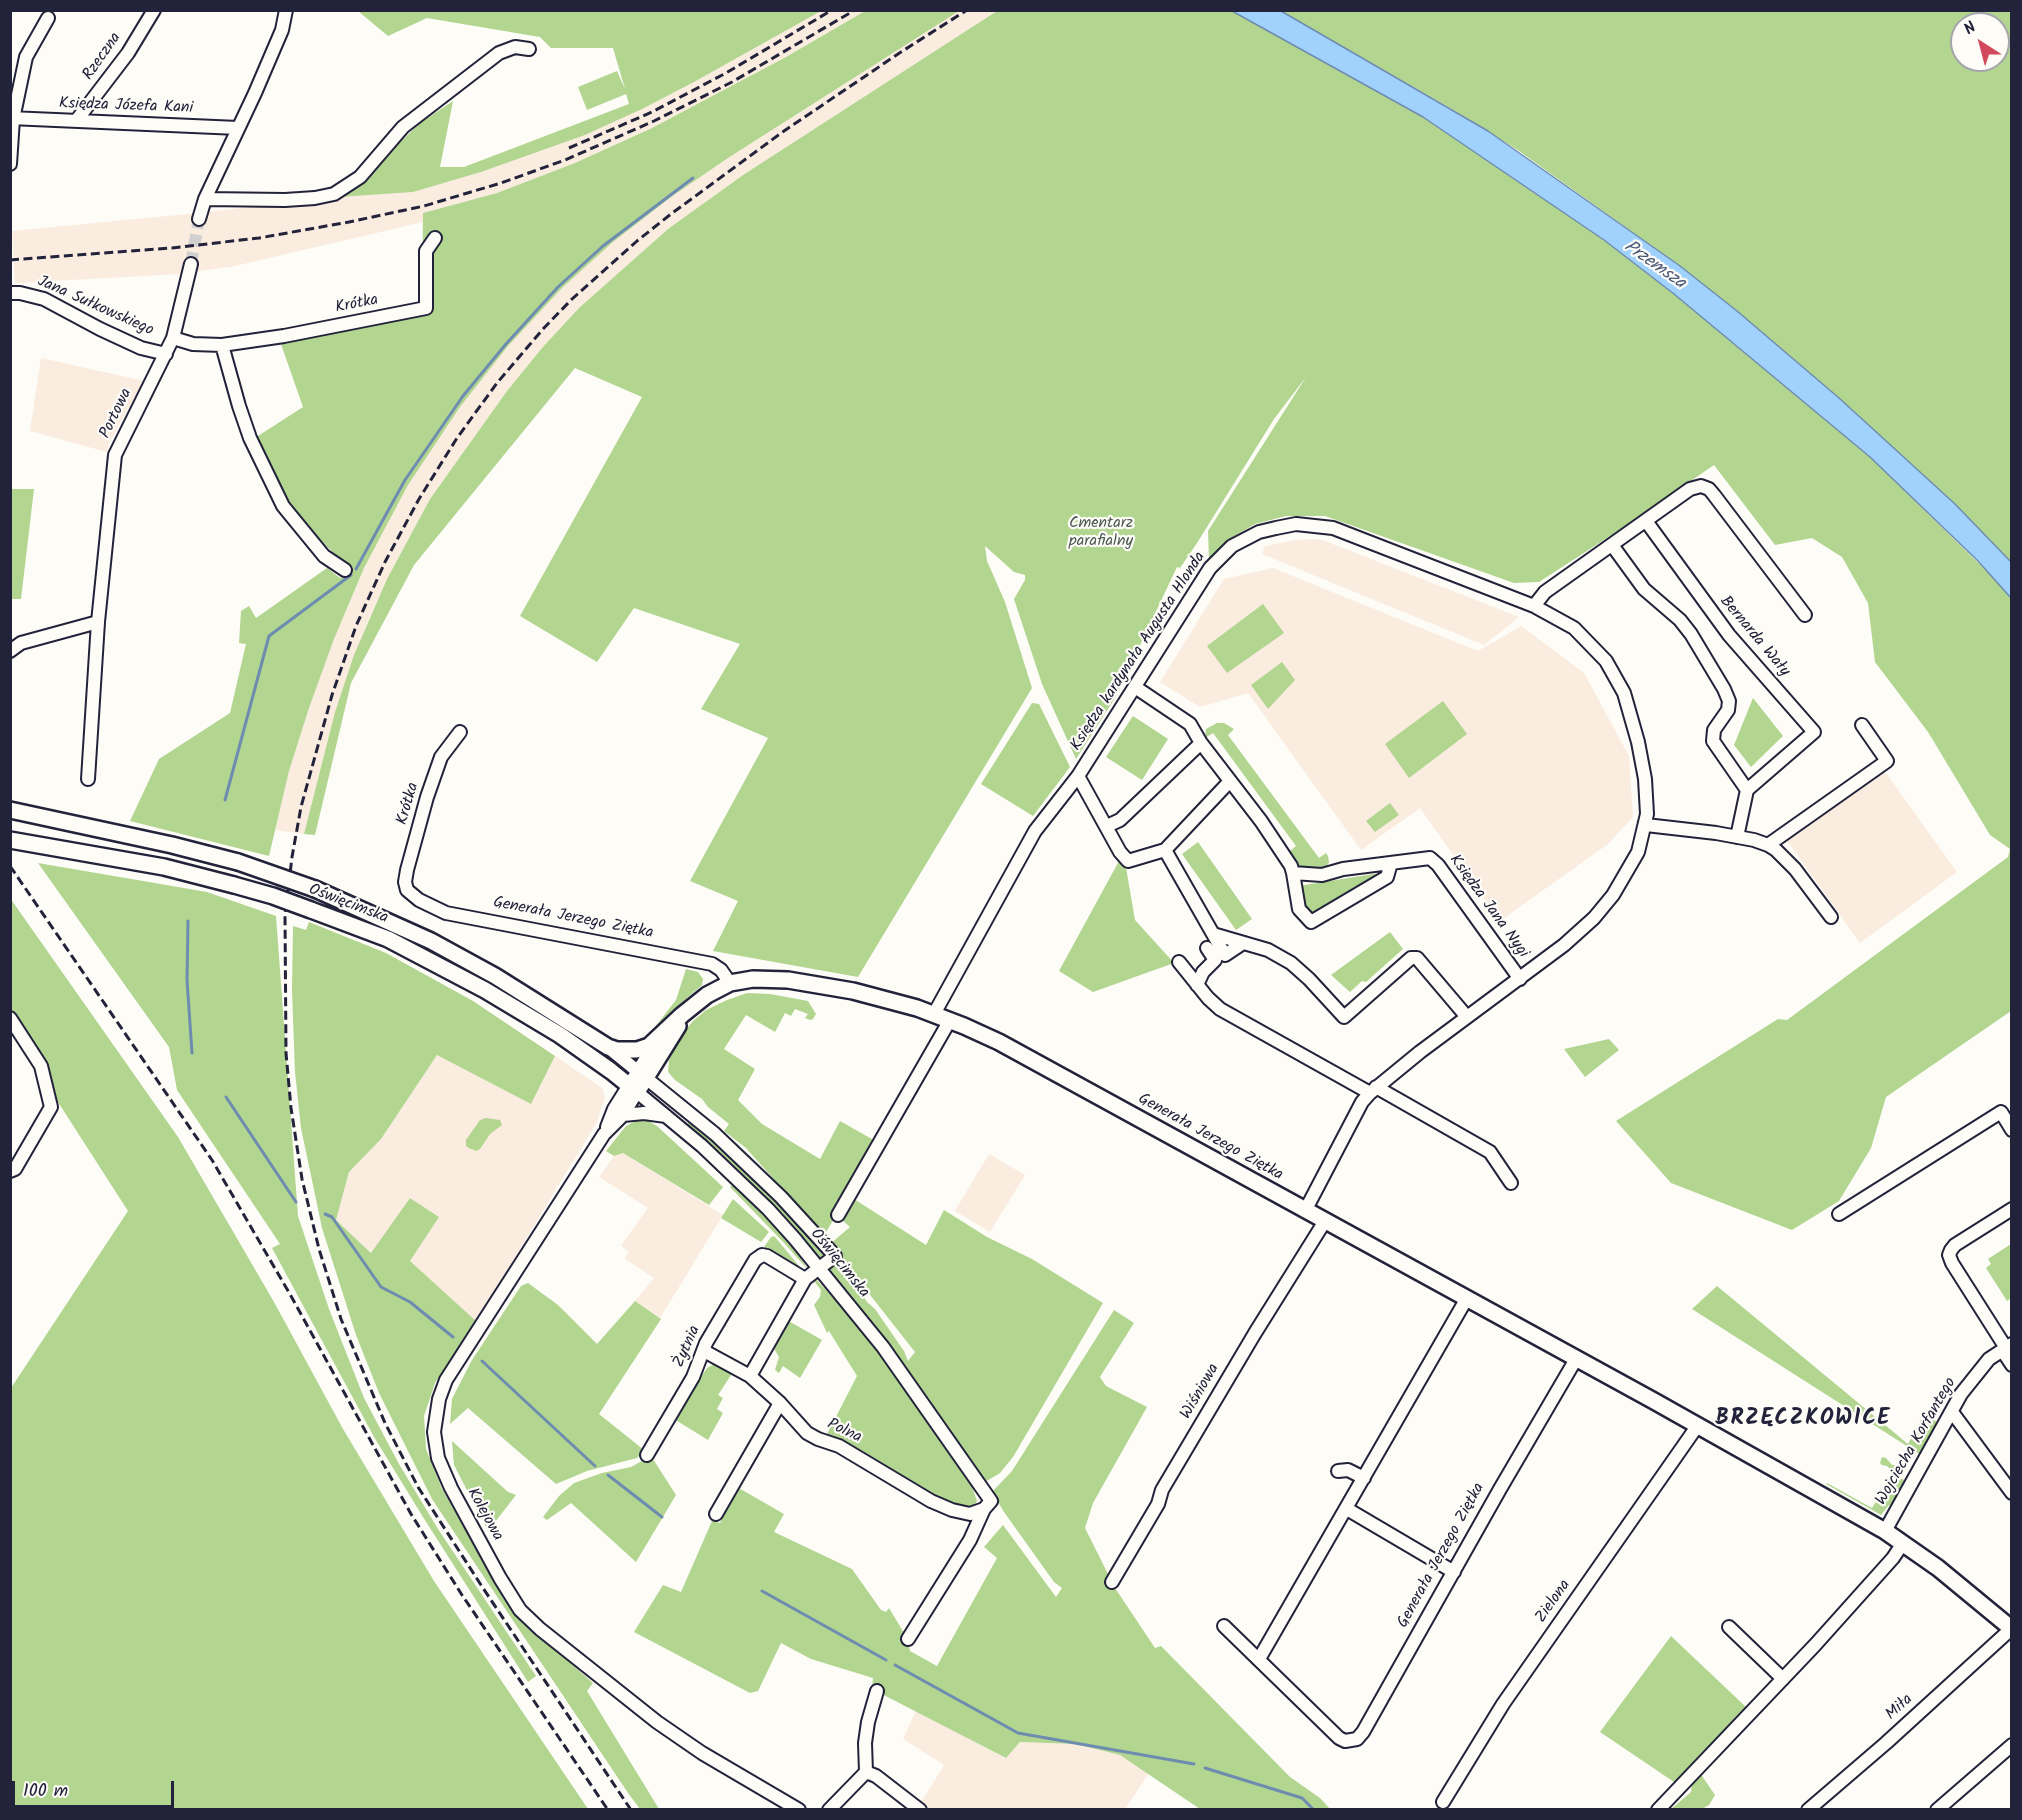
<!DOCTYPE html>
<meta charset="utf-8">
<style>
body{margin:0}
#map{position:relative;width:2022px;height:1820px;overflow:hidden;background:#fdfcf7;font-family:Kalam,sans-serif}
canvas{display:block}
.frame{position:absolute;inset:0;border:12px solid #22223b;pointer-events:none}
.north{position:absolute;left:1950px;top:12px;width:60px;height:60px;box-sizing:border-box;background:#fdfcf7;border:2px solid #a5a5ac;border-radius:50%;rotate:324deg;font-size:16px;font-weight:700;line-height:24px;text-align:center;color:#22223b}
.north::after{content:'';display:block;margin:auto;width:21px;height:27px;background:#d1495b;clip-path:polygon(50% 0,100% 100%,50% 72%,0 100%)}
.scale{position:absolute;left:12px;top:1781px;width:162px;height:27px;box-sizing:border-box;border:3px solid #22223b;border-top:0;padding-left:8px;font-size:18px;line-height:21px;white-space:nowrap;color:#22223b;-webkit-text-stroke:4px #fdfcf7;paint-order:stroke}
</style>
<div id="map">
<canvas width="2022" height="1820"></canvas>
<div class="frame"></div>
<div class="north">N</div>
<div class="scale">100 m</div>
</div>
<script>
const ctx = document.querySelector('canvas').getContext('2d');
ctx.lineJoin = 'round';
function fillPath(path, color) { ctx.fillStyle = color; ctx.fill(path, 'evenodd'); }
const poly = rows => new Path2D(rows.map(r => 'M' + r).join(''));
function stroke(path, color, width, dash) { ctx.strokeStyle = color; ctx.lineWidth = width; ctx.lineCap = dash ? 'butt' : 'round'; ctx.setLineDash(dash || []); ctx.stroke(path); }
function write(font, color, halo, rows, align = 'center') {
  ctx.font = font + ' Kalam,sans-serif'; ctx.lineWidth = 4.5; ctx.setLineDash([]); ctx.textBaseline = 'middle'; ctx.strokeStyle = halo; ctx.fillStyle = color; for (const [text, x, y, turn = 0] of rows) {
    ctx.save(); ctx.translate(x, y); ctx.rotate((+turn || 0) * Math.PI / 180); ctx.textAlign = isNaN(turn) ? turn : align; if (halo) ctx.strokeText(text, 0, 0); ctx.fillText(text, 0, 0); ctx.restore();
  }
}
fillPath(poly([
 [821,11,865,11,786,57,652,128,575,163,497,193,423,213,423,222,235,266,180,274,15,283,12,231,188,214,340,197,413,192,481,172,585,135,642,109,694,82],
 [959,11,997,11,743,175,668,229,579,308,542,348,507,391,430,499,387,579,366,626,335,712,304,834,275,830,289,771,309,708,334,639,364,568,408,485,460,407,508,346,562,288,613,242,671,197,728,158],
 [41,358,144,381,110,441,107,452,30,431],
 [1320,539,1519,617,1484,645,1262,554,1265,546,1295,540],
 [1273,568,1478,651,1521,626,1584,673,1629,756,1633,817,1608,844,1500,921,1420,808,1361,850,1248,693,1200,707,1160,682,1224,579],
 [1883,769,1957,872,1860,943,1786,839],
 [437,1055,531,1104,555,1056,602,1088,605,1097,597,1122,476,1321,410,1261,439,1217,410,1198,372,1253,336,1220,349,1172,381,1139],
 [623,1153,723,1215,660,1318,635,1301,654,1278,625,1259,629,1251,621,1246,648,1208,599,1177,614,1156],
 [989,1154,1025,1175,990,1232,955,1211],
 [916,1711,1005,1758,1020,1742,1076,1744,1120,1755,1149,1773,1125,1809,910,1809,923,1799,944,1765,903,1739]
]), '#faecde');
fillPath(poly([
 [358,11,821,11,694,82,642,109,585,135,481,172,413,192,340,197,347,193,420,123,453,101,440,167,464,167,629,104,626,94,587,110,578,87,617,71,625,89,613,48,551,48,540,37,427,18,388,36],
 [865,11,959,11,728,158,671,197,613,242,562,288,508,346,460,407,408,485,364,568,334,639,309,708,289,771,269,856,130,821,159,759,230,713,246,644,239,643,241,611,249,606,256,618,327,568,340,578,351,570,308,528,279,489,255,440,258,436,303,407,281,344,433,311,422,301,423,213,497,193,575,163,652,128,786,57],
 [997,11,1232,11,1423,117,1604,240,1674,294,1870,457,2011,595,2011,1011,1886,1097,1871,1148,1839,1201,1792,1230,1671,1183,1616,1121,1778,1019,1787,1020,2008,857,2010,849,1990,835,1928,732,1875,662,1868,603,1842,557,1812,538,1775,545,1714,465,1627,525,1539,582,1514,583,1325,516,1286,516,1255,524,1228,540,1209,559,1208,531,1306,377,1274,419,1197,543,1180,568,1177,567,1115,698,1076,759,1042,684,1014,599,1025,580,1025,575,1014,572,985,546,987,561,1005,602,1032,688,858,977,713,951,738,901,690,881,768,738,701,709,740,644,634,608,597,662,520,616,642,397,575,368,414,565,351,683,315,835,304,834,335,712,354,655,387,579,430,499,507,391,542,348,579,308,668,229,743,175],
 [1281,11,2011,11,2011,562,1955,504,1839,398,1737,311,1680,266,1519,151,1457,112],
 [1962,24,1998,24,1998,60,1962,60],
 [11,489,34,489,21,599,11,599],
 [1263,604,1284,633,1227,673,1207,646],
 [1282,662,1295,680,1268,709,1251,685],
 [1753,698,1783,736,1751,767,1734,745],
 [1443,701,1467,734,1409,778,1385,744],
 [1032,703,1039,704,1070,767,1033,816,981,784],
 [1133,716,1168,739,1142,780,1106,757],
 [1217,723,1224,723,1234,729,1228,735,1319,858,1326,853,1328,856,1329,862,1326,868,1309,871,1300,867,1296,862,1289,852,1296,846,1213,733,1205,738,1206,729],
 [1390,803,1399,815,1375,832,1366,821],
 [1198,842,1252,919,1236,930,1182,854],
 [1119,861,1125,862,1135,920,1174,963,1093,992,1059,971],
 [38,863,207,892,276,916,298,1216,329,1309,364,1398,399,1464,438,1529,536,1676,528,1682,423,1517,374,1437,272,1248,280,1244,177,1090,169,1047],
 [1380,873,1380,877,1317,914,1310,914,1306,911,1298,886],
 [10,898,178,1137,274,1302,343,1429,434,1581,588,1809,11,1809,11,1388,128,1211,56,1099,44,1059,11,1012],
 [309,922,386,953,473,1001,555,1056,531,1104,437,1055,381,1139,349,1172,336,1220,371,1253,410,1198,439,1217,410,1261,476,1321,435,1383,424,1416,426,1449,442,1489,512,1612,593,1683,587,1691,659,1809,640,1809,628,1793,432,1499,379,1393,356,1335,322,1228,301,1128,295,1072,292,990,293,926,306,930],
 [1390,932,1403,949,1366,982,1362,981,1350,992,1331,975],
 [686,969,698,972,703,979,702,985,675,1008,648,1036,676,1000],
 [747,993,770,994,808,1001,816,1014,813,1019,810,1020,805,1018,808,1014,795,1009,791,1016,785,1013,775,1032,746,1015,724,1049,755,1069,738,1100,762,1124,820,1159,840,1121,877,1142,824,1236,746,1148,724,1131,729,1124,708,1107,702,1099,675,1080,668,1072,669,1060,679,1038,692,1022,706,1010,727,1000],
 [1609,1039,1619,1050,1585,1077,1564,1049],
 [486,1118,500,1120,502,1125,490,1134,480,1149,476,1151,469,1148,466,1146,466,1140,480,1120],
 [636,1121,648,1121,657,1126,723,1187,709,1205,623,1153,614,1156,606,1151,626,1126],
 [689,1122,709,1136,763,1187,824,1254,821,1259,754,1187,687,1125],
 [734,1183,791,1243,808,1270,785,1244,730,1187],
 [733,1199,769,1232,761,1242,721,1218],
 [854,1199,926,1245,944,1210,987,1237,1032,1259,1103,1303,1013,1457,1000,1473,985,1482,903,1366,828,1269,834,1264,844,1267,846,1270,844,1270,851,1277,867,1302,875,1309,904,1351,908,1361,915,1352,830,1244,850,1227,842,1220],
 [774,1236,775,1237,804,1272,796,1270,764,1247,771,1237],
 [2011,1244,2011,1298,2007,1301,1986,1268,1991,1264,1988,1259],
 [814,1277,874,1342,925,1420,969,1478,977,1501,973,1507,964,1508,932,1497,826,1436,857,1376,829,1331,827,1333,814,1305,820,1297,821,1290,814,1281],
 [528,1283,558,1305,597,1344,635,1301,661,1319,599,1414,644,1450,637,1458,587,1471,556,1484,468,1408,450,1424,452,1399,472,1360,521,1286],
 [1717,1286,1908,1444,1924,1414,1939,1423,1924,1457,1692,1309],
 [1114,1310,1134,1323,1100,1377,1106,1386,1147,1407,1093,1503,1085,1528,1115,1588,1155,1648,1161,1646,1290,1777,1320,1798,1330,1809,1200,1809,1120,1755,1076,1744,1020,1742,1006,1758,872,1689,873,1678,811,1659,781,1643,758,1691,750,1693,634,1632,663,1585,681,1592,712,1521,720,1523,737,1487,784,1514,774,1532,852,1569,881,1610,886,1612,889,1608,907,1638,910,1651,937,1666,997,1558,984,1547,1003,1525,1056,1597,1062,1588,1054,1582,1004,1512,992,1492,1012,1471],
 [785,1319,822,1340,800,1378,783,1366,779,1373,775,1370,779,1357,773,1347],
 [716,1363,733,1372,718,1395,723,1398,717,1409,723,1413,708,1440,674,1419,707,1368],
 [452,1441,508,1492,516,1495,488,1531,454,1465],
 [651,1456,676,1495,636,1562,571,1503,547,1520,543,1517,559,1496,574,1483,602,1473,631,1467],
 [1882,1457,1886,1458,1892,1465,1895,1465,1896,1477,1903,1479,1904,1481,1891,1506,1889,1505,1881,1515,1826,1484,1827,1483,1872,1508,1887,1484,1890,1484,1892,1482,1892,1471,1887,1466,1882,1465,1880,1463],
 [1671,1636,1747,1708,1677,1784,1600,1732],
 [1698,1776,1702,1776,1715,1795,1709,1805,1702,1809,1670,1810,1691,1792,1692,1781]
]), '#b2d590');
const water = poly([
 [1232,11,1281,11,1488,131,1680,266,1737,311,1839,398,1955,504,2011,562,2011,598,1977,560,1870,457,1674,294,1604,240,1423,117,1232,11]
]);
fillPath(water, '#a1d2fe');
stroke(water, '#6e8cb0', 1.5);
stroke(poly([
 [356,569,405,480,463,396,506,344,558,287,603,246,693,178],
 [225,800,269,636,351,575],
 [188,921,187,980,192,1053],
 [226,1097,296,1202],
 [325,1214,332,1217,381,1287,410,1302,453,1337],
 [482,1361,595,1466],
 [608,1475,662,1517],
 [762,1591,886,1660],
 [895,1665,1018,1733,1194,1764],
 [1205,1768,1302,1798,1314,1810]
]), '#6e8cb0', 3);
stroke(poly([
 [191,264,199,219]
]), '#d1d0d1', 12, [12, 6]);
const minor = poly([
 [10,118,238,128],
 [76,121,128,53,154,10],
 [10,164,13,119,26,57,48,18],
 [205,199,285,200,315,198,334,194,360,177,403,127,499,53,515,47,529,49],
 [199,219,205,199,255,93,282,30,286,10],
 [10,293,20,293,44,299,100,329,141,348,166,354],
 [173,338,193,344,222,345,284,336,426,308,426,251,435,238],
 [222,345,239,406,250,438,283,506,324,556,345,570],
 [1646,521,1729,635,1814,732,1747,790,1737,837],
 [1612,545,1644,589,1680,620,1691,634,1724,689,1729,701,1728,710,1714,730,1713,741,1747,790],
 [1534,606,1545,592,1690,489,1701,486,1709,489,1714,495,1805,615],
 [10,651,21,643,98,622,115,455,173,338,191,264],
 [1135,687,1190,724,1201,743],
 [460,732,441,757,427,797,407,870,405,882,407,890,419,900,446,913,712,964,721,970,730,983],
 [1078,776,1120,852,1128,861,1165,850],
 [88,779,98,622],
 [1230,781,1165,850,1213,934,1268,950,1291,963,1309,979,1344,1017,1411,958,1417,958,1467,1017],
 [1646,825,1716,833,1754,840,1768,845,1776,850,1795,869,1831,917],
 [1107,826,1120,820,1201,743,1261,821,1291,866,1293,873,1322,875,1343,869,1430,858,1438,865,1520,979],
 [1768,845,1887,761,1862,725],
 [1293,873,1299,909,1311,922,1387,877,1391,863],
 [1213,934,1225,955,1243,943],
 [1179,962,1208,998,1220,1009,1370,1093],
 [1197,985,1203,972,1215,960,1207,948],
 [934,1014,1035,831,1078,776,1210,568,1232,546,1259,532,1276,528,1296,524,1333,528,1534,606,1574,628,1606,661,1624,693,1638,742,1645,779,1647,814,1638,852,1613,895,1594,918,1564,945,1420,1052,1370,1093,1362,1102,1305,1211],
 [10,1018,41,1066,51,1107,15,1169,10,1171],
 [609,1048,715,1134,781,1197,835,1256,805,1279,750,1376],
 [1376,1087,1490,1152,1511,1183],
 [623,1115,644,1113,666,1116],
 [607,1127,614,1109,648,1055,649,1046],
 [1839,1214,2001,1112,2012,1130],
 [838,1215,950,1020],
 [2006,1348,1952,1263,1949,1255,1951,1250,1955,1245,2012,1209],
 [2002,1350,2012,1365],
 [704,1351,750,1376,780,1403,807,1433,818,1439,839,1446,931,1501,952,1510,970,1514,984,1509],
 [1952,1412,2012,1493],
 [647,1455,693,1377,706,1343,755,1260,762,1255,767,1256,805,1279],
 [1338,1471,1348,1470,1364,1478],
 [1347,1509,1454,1572],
 [716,1514,780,1403],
 [1885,1531,1961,1394,1989,1359,2012,1344],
 [1112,1582,1158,1504,1162,1490,1255,1333,1325,1221],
 [1224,1626,1339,1738,1345,1741,1357,1739,1363,1732,1500,1489,1576,1359],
 [1729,1627,1783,1679],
 [1259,1659,1467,1298],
 [866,1772,876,1776,920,1810],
 [1443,1802,1503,1704,1698,1425],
 [799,1810,702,1753,657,1722,540,1629,520,1610,500,1578,451,1488,438,1458,434,1432,439,1399,446,1380,604,1134,623,1115,637,1092,702,1146,768,1209,795,1239,883,1347,991,1501,984,1509,970,1540,908,1639],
 [829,1810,866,1772,865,1743,868,1722,877,1691],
 [1658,1810,1815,1645,1893,1558,1903,1543],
 [1808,1810,1886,1743,2011,1629],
 [1937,1810,2012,1745]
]);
const major = poly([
 [10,810,172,845,238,862],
 [10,840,164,867,234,885],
 [315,889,431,941,495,976,608,1047,617,1050,637,1050,649,1046,682,1015,707,995,730,983,753,979,788,980,853,991,917,1008,964,1026,999,1042,1209,1157,1654,1401,1885,1531,1938,1568,2012,1629],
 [311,910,388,939,485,990,560,1035,611,1071,637,1092,678,1026]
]);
stroke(minor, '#22223b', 16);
stroke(major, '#22223b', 20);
stroke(minor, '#fdfcf7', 12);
stroke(major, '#fdfcf7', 15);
stroke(poly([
 [569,148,652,112,726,73,832,10],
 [10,260,172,248,259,238,349,222,424,206,501,183,565,160,654,121,732,82,855,10],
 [10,866,212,1160,291,1296,411,1514,462,1595,608,1810],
 [631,1810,481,1585,418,1487,385,1423,341,1319,319,1249,302,1179,291,1108,286,1053,285,915,292,857,301,807,332,695,356,626,385,562,419,499,457,438,497,383,543,329,572,299,637,241,671,214,784,131,901,52,967,10]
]), '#22223b', 3, [9, 4.5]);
const majorBridge = poly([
 [238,862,315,889],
 [234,885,273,896,311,910]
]);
stroke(majorBridge, '#22223b', 20, []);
stroke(majorBridge, '#fdfcf7', 15);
write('16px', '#22223b', '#fdfcf7', [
 ["Rzeczna",103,57,-55],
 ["Księdza Józefa Kani",126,107,2],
 ["Krótka",357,305,-11],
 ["Jana Sułkowskiego",95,307,24],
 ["Portowa",117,414,-64],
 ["Bernarda Wały",1754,637,50],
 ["Księdza kardynała Augusta Hlonda",1139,652,-57],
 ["Krótka",409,804,-74],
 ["Oświęcimska",348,905,21],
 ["Księdza Jana Nygi",1488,907,54],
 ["Generała Jerzego Ziętka",573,919,11],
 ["Generała Jerzego Ziętka",1210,1138,29],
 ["Oświęcimska",839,1264,51],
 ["Żytnia",688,1347,-66],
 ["Wiśniowa",1201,1392,-60],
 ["Polna",844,1432,25],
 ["Wojciecha Korfantego",1917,1442,-60],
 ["Kolejowa",484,1515,61],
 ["Generała Jerzego Ziętka",1442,1556,-61],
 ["Zielona",1554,1602,-55],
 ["Miła",1900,1708,-42]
]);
write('16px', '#4d5854', '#fdfcf7', [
 ["Cmentarz",1101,524],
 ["parafialny",1101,542]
]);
write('italic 18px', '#485776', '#fdfcf7', [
 ["Przemsza",1654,266,35]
]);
ctx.letterSpacing = '1.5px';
write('bold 22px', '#22223b', '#fdfcf7', [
 ["BRZĘCZKOWICE",1803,1420]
]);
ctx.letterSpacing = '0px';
</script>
